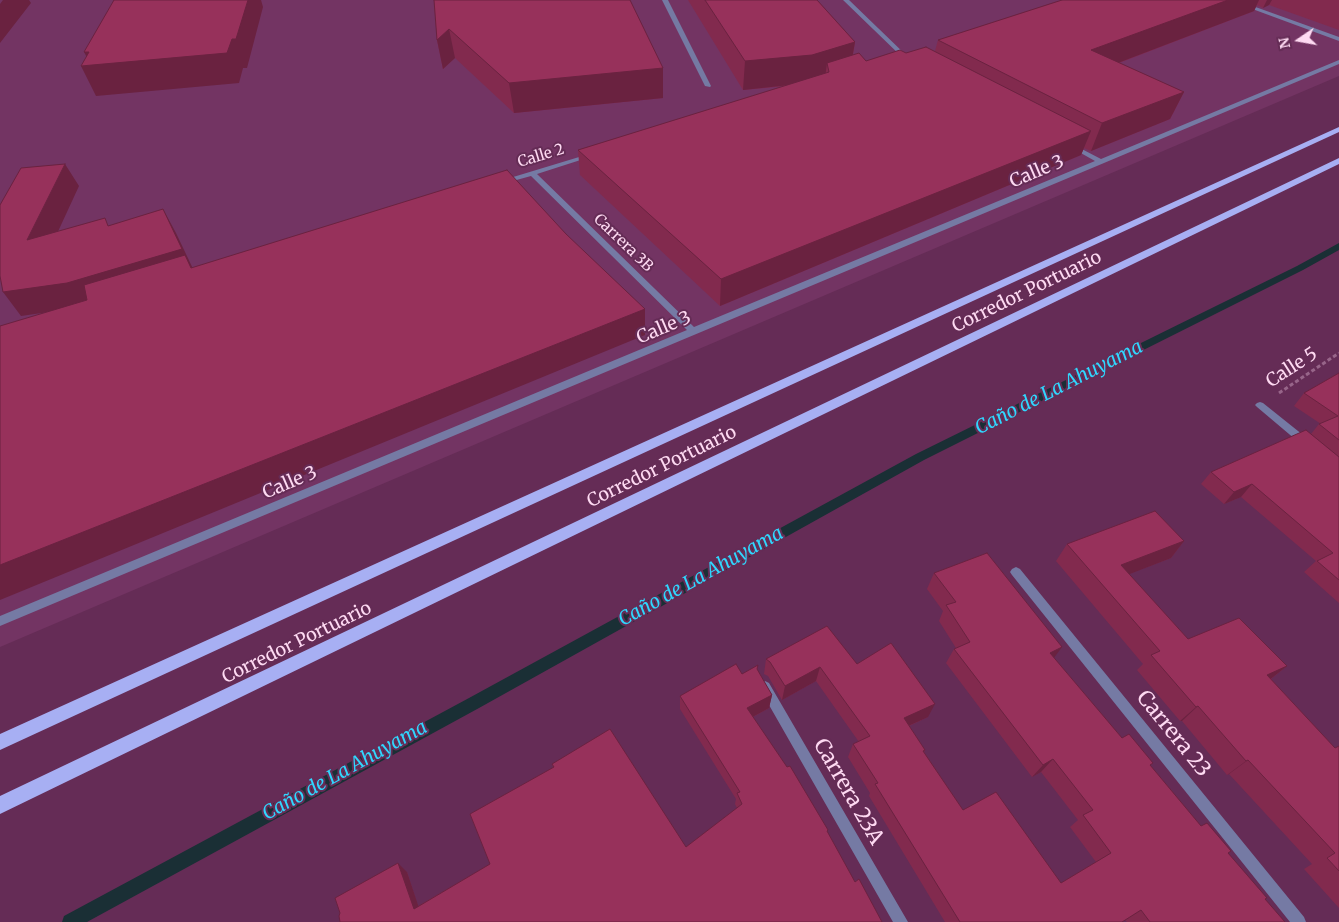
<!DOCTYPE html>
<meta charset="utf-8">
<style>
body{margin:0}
#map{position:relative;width:1339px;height:922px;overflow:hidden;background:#652c56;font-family:Merriweather,serif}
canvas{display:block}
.north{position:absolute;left:1274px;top:15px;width:50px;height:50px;-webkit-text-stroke:4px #652c56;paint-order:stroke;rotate:258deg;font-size:14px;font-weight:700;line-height:20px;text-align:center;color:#fedaf2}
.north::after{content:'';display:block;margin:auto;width:18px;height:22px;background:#fedaf2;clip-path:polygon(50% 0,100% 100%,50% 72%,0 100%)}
</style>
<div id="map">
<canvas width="1339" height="922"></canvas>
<div class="north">N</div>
</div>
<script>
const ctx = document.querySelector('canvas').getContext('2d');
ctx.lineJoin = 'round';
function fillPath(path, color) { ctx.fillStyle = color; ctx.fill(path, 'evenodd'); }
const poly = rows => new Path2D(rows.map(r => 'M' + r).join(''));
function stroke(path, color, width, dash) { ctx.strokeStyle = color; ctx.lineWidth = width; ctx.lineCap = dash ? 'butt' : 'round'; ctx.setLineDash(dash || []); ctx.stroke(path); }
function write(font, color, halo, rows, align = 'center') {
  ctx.font = font + ' Merriweather,serif'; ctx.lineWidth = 4; ctx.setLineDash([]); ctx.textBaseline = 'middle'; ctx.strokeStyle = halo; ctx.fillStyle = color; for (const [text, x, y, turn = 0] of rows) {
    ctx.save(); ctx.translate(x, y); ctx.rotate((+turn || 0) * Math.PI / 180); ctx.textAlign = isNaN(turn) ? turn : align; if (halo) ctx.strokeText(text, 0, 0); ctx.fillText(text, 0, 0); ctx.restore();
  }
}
fillPath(poly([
 [0,0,1339,0,1339,76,0,647]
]), '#733463');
fillPath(poly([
 [1339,243,1339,250,1303,270,924,460,479,708,87,922,62,922,64,916,469,698,916,454,1297,266,1339,243]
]), '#1a2f35');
stroke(poly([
 [1279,393,1339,353]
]), '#976589', 3, [4, 2.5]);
fillPath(poly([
 [662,0,668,0,711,86,710,87,705,86,662,0],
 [843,0,849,0,907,56,907,58,903,58,843,0]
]), '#757aa4');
fillPath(poly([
 [1228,0,1236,0,1339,37,1339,41,1228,0],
 [1339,60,1339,64,1104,163,0,626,0,616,687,330,531,176,502,184,498,182,500,181,589,154,593,154,593,156,537,174,694,327,1095,161,1070,147,1070,145,1074,145,1101,159,1339,60],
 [1260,402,1263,403,1308,439,1310,442,1308,445,1302,445,1257,407,1255,405,1257,403,1260,402],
 [1016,567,1020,569,1304,917,1306,922,1290,922,1012,575,1010,572,1012,569,1016,567],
 [765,681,769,683,908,922,893,922,761,691,759,687,761,683,765,681]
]), '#757aa4');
fillPath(poly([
 [1339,127,1339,132,0,750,0,734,1339,127],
 [1339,158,1339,164,0,814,0,796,1339,158]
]), '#a7aff3');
fillPath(poly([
 [434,0,663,68,663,98,514,113,455,58,443,69,437,40],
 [688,0,817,0,855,42,853,55,866,61,906,53,935,51,938,40,1062,0,1339,0,1339,30,1269,5,1263,8,1257,5,1254,11,1119,63,1184,92,1170,119,1091,151,1084,148,1081,155,720,306,580,175,578,150,786,86,743,90],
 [1339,373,1339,603,1304,572,1316,561,1241,497,1224,504,1201,484,1211,472,1311,434,1319,424,1321,424,1294,406,1304,393],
 [1184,541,1171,558,1129,574,1188,639,1287,666,1271,679,1335,748,1339,746,1339,908,1304,869,1312,864,1229,774,1227,775,1182,721,1180,721,1137,670,1143,664,1056,561,1067,544],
 [934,573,1054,658,1122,738,1150,765,1201,826,1228,853,1265,899,1285,922,1127,922,1125,920,1122,922,945,922,869,796,870,793,848,757,853,744,859,742,816,681,782,700,768,676,764,674,766,659,857,664,928,717,909,726,925,750,924,752,963,810,1061,883,1096,862,1070,827,1078,820,1041,772,1032,777,946,663,954,649,956,648,939,621,943,611,927,589],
 [757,669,772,695,769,708,753,717,827,832,855,882,882,922,340,922,407,872,418,906,490,864,553,767,552,764,686,847,737,808,735,804,736,799,680,709,680,696]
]), '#822a4e');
fillPath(poly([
 [3,0,29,0,31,3,0,43,0,4],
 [248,0,261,0,263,7,247,68,243,68,239,83,96,96,81,66,91,65,84,52],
 [1228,0,1259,0,1254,11,1081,77,1091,50],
 [1267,0,1272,0,1269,5,1263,8],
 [449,29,455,58,443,69,437,40],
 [855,42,850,70,827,63,825,78,808,83,743,90,745,61],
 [663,68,663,98,514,113,509,83],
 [1184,92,1170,119,1091,151,1102,123],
 [1091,131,1081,155,720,306,721,279],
 [65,164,79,186,43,264,27,240],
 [163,209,176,233,195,273,83,307,21,316,3,292],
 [645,309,645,335,0,600,0,565],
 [1252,484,1241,497,1224,504,1234,492],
 [1184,541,1171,558,1109,582,1121,565],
 [1062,647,1051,662,1050,653],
 [1287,666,1268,681,1267,675],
 [820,667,816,681,782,700,785,686],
 [772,695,769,708,745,721,747,708],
 [935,704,928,717,897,731,904,718],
 [1198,706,1182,721,1180,721,1196,707],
 [1053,759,1041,772,1032,777,1043,765],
 [1248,760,1229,774,1227,775,1246,761],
 [398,863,407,872,422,917,414,909]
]), '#6a2240');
const building = poly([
 [114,0,248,0,236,39,232,39,227,53,81,66,89,52,84,52,114,0],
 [434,0,630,0,663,68,509,83,449,29,437,40,434,0],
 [705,0,817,0,855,42,812,55,745,61,705,0],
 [1062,0,1228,0,1091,50,1184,92,1102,123,938,40,1062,0],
 [926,47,1091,131,721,279,578,150,829,72,827,63,859,53,866,61,900,50,906,53,926,47],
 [65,164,27,240,105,218,108,226,163,209,182,249,67,283,3,292,0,276,0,205,21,168,65,164],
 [507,170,566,234,645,309,0,565,0,326,87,300,84,285,185,255,191,268,507,170],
 [1339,373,1339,440,1319,424,1338,416,1304,393,1339,373],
 [1306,430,1339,457,1339,580,1317,561,1333,553,1252,484,1234,492,1211,472,1306,430],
 [1155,511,1184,541,1121,565,1188,639,1239,618,1287,666,1267,675,1335,748,1339,746,1339,871,1327,858,1335,853,1248,760,1246,761,1198,706,1196,707,1151,655,1160,651,1067,544,1155,511],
 [987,553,1062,647,1050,653,1122,738,1129,734,1153,763,1150,765,1201,826,1207,823,1231,851,1228,853,1267,898,1265,899,1285,922,1150,922,1141,910,1122,922,960,922,875,784,878,783,853,744,870,736,820,667,785,686,770,662,766,659,827,626,857,664,891,643,935,704,904,718,925,750,923,751,963,810,996,792,1061,883,1111,853,1083,815,1093,810,1053,759,1043,765,954,649,970,642,946,605,956,602,934,573,987,553],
 [736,664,742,674,758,665,757,669,772,695,747,708,787,767,790,766,828,830,827,831,855,882,859,879,882,922,340,922,339,916,340,913,335,898,398,863,414,909,490,864,470,814,554,767,552,764,610,729,686,847,742,804,737,793,740,792,680,696,736,664]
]);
fillPath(building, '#97315b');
stroke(building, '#6a2240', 1);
write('15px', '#fedaf2', '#652c56', [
 ["Calle 2",541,156,-17],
 ["Carrera 3B",623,243,44]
]);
write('18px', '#fedaf2', '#652c56', [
 ["Calle 3",1037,172,-23],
 ["Corredor Portuario",1027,292,-26],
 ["Calle 3",664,328,-23],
 ["Calle 5",1292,368,-33],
 ["Corredor Portuario",662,467,-26],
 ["Calle 3",290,483,-23],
 ["Corredor Portuario",297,643,-26]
]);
write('italic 19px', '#30d7fe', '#652c56', [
 ["Caño de La Ahuyama",1059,388,-27],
 ["Caño de La Ahuyama",701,577,-29],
 ["Caño de La Ahuyama",345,771,-29]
]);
write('21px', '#fedaf2', '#652c56', [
 ["Carrera 23",1173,734,51],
 ["Carrera 23A",848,792,60]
]);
</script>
